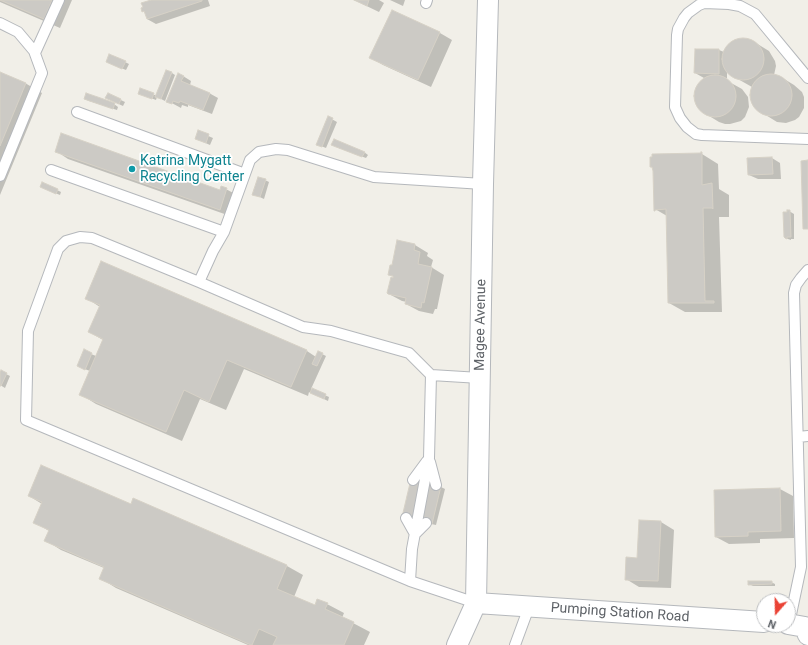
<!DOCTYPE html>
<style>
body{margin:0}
#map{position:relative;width:808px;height:645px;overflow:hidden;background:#f1efe8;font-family:Roboto,sans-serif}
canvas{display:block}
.north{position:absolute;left:756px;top:593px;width:40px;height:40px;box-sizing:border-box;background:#fff;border:1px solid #bfc1c3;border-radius:50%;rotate:200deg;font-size:11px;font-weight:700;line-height:16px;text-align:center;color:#5f6368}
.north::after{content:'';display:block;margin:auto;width:14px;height:18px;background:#ea4335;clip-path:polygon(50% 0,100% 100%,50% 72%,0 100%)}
</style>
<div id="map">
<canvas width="808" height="645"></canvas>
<div class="north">N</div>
</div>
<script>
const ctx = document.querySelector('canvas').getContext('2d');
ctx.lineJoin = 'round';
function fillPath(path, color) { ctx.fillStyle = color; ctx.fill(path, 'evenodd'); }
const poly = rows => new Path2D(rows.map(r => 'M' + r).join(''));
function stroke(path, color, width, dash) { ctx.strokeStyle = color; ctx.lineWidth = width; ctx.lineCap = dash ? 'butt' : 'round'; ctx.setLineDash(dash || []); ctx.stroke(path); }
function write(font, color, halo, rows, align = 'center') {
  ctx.font = font + ' Roboto,sans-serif'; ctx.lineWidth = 3.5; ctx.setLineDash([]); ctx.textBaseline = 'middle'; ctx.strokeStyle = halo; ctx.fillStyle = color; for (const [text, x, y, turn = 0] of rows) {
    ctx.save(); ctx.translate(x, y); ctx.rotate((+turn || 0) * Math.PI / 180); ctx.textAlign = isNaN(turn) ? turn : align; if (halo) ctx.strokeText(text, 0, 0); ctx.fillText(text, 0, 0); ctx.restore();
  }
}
fillPath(poly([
 [0,0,72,0,60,28,0,2],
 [154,0,208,0,210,6,156,24,147,19,146,13,143,11],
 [354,0,379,0,384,3,379,12],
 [390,0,405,0,403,6],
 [392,11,440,33,452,40,431,87,383,65,371,58],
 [739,39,745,39,751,40,769,51,775,61,776,66,774,75,781,77,794,85,802,92,804,97,804,108,799,117,795,120,786,123,777,122,756,109,751,101,751,97,752,87,729,74,727,72,727,78,722,78,742,89,748,97,749,107,745,117,741,121,730,124,725,124,719,122,706,114,702,111,698,107,695,96,696,91,701,82,707,78,704,78,695,73,696,50,719,50,724,52,725,49,729,44,734,41],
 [125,62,129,64,126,70,111,64],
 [0,73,25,83,42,93,0,195],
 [172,73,175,75,165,101,157,97,156,100,143,95,141,89,157,96],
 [183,76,191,81,190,85,209,93,218,98,212,114,188,105,188,107,182,105,181,108,168,101],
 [108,94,125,102,123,106,110,100],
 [85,99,114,104,118,107,117,110,89,101],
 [328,117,337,122,326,148,321,146],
 [199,132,213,138,210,145,196,139],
 [336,147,364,152,368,155,366,158],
 [56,151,221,191,222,187,239,196,233,217,68,159],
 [702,154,718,164,719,189,729,195,729,217,719,217,722,312,685,312,669,303,667,216,655,209,654,168,651,167],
 [772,158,780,163,781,179,758,179,749,175,749,159],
 [265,180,269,182,264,199,253,194],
 [45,189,57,190,61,192,60,195],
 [789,211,794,214,794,239,791,239,791,240,785,238,788,213],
 [398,242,415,245,428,253,427,256,433,260,431,267,444,275,437,309,435,309,433,314,419,311,406,304,407,302,402,301,389,294,394,277,389,274,392,267],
 [101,263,307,351,316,357,318,352,326,356,311,389,329,397,328,401,309,392,308,396,244,369,226,410,200,399,182,441,96,404,80,394,90,371,82,368,91,354,96,356,103,340,89,332,100,307,86,298],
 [0,371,10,376,5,388,0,385],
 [412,480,441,487,445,489,436,525,407,519],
 [780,489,793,496,794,538,760,539,760,543,729,544,716,537,715,491],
 [29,496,131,505,134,499,287,566,303,575,294,597,315,607,327,604,344,613,342,618,353,623,370,632,364,645,248,645,116,588,100,578,104,568,61,550,45,540,49,531,34,522,42,504],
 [640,521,661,522,674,530,671,588,639,587,626,579,638,559],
 [771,582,775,584,775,586,753,586,749,584]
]), '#0003');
const building = poly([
 [0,0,52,0,44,19,0,0],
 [151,0,202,0,202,1,147,19,144,11,142,12,141,8,143,7,141,3,151,0],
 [354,0,369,0,367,6,354,0],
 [392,10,440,32,418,80,369,58,392,10],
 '722 59a21 21 0 1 1 42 0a21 21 0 1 1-42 0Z',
 [695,49,719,49,719,74,694,73,695,49],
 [109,54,126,61,122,69,106,62,109,54],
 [166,70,172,72,161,99,155,97,166,70],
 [0,72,26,83,0,146,0,72],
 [178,73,184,76,181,81,210,93,203,110,180,101,179,103,173,101,172,104,166,102,178,73],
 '750 95a21 21 0 1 1 42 0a21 21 0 1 1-42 0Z',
 '694 96a21 21 0 1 1 42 0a21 21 0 1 1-42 0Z',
 [140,88,154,93,152,99,138,94,140,88],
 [86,93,115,103,113,109,84,99,86,93],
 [108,93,121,99,119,104,105,98,108,93],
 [328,116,333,118,322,147,316,145,328,116],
 [198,130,209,134,206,143,195,139,198,130],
 [61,133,220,190,221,186,227,188,220,210,55,152,61,133],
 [334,139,365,152,362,157,331,145,334,139],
 [701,152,702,152,702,185,712,183,713,209,712,208,703,208,705,301,714,301,714,303,668,303,666,209,655,210,655,211,654,211,653,171,652,167,650,167,650,157,652,157,652,154,653,154,701,153,701,152],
 [772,157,773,174,748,175,747,158,772,157],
 [808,160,808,229,803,229,801,161,808,160],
 [258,177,266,179,260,197,252,195,258,177],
 [42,182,58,189,56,194,40,187,42,182],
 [787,210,790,210,790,212,791,237,787,237,787,239,785,238,784,237,783,212,787,212,787,210],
 [397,240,415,244,414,250,420,252,418,264,432,267,424,303,422,302,421,308,405,304,406,298,388,294,387,293,391,277,393,278,393,276,388,275,390,265,392,265,397,240],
 [101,261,307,350,291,387,227,360,209,402,184,390,166,432,79,395,103,339,88,332,100,305,85,299,101,261],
 [84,349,92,353,85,370,77,366,84,349],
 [318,351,323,353,317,366,312,364,318,351],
 [1,370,7,373,1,386,0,386,0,373,1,370],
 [312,388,326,394,324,399,310,393,312,388],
 [41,465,131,504,133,498,287,565,277,589,315,605,317,599,328,603,325,609,354,622,344,645,273,645,277,637,259,629,252,645,251,645,99,579,104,567,44,541,49,530,33,523,42,502,28,496,41,465],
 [411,479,441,486,432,524,402,517,411,479],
 [780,488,781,531,748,532,748,536,715,537,714,490,780,488],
 [639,520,661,521,658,581,625,580,626,557,637,558,639,520],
 [748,581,772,581,772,584,748,585,748,581]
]);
fillPath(building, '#cccac5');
stroke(building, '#d6d1c6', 1);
const lane = poly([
 [426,3,427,0],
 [0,23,18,32,34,51,42,73,0,176],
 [35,53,59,0],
 [808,78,755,14,740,6,729,4,704,3,699,5,688,13,684,18,678,29,677,35,675,107,680,118,687,127,696,134,702,135,808,139],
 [77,112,245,174],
 [51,170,224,232],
 [199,282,213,251,224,232,250,160,259,152,276,149,288,150,374,177,483,184],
 [431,375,480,378],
 [798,437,808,436],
 [430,462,436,485],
 [413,480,427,461],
 [406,518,415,534,426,523],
 [410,581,412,549,429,458,431,375,409,353,331,331,303,327,199,282,92,238,80,237,66,241,58,249,28,331,26,420,410,581,476,603],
 [789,624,801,567,794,293,796,285,801,278,808,270],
 [515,645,529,607]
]);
const street = poly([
 [476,603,764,622],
 [788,624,805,627,808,635],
 [457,645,476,603,483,184,488,0]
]);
stroke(lane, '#b5b8bc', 12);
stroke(street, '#b5b8bc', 22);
stroke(lane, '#fff', 10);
stroke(street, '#fff', 20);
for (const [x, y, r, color] of [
 [132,169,4,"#0f9aa8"]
]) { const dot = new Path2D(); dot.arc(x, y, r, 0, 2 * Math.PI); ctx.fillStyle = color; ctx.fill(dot); stroke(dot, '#fff', 1.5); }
write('14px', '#0d838f', '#fff', [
 ["Katrina Mygatt",140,161],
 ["Recycling Center",140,177]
], 'left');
write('14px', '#5f6368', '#fff', [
 ["Magee Avenue",481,325,-89],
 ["Pumping Station Road",620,613,4]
]);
</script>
